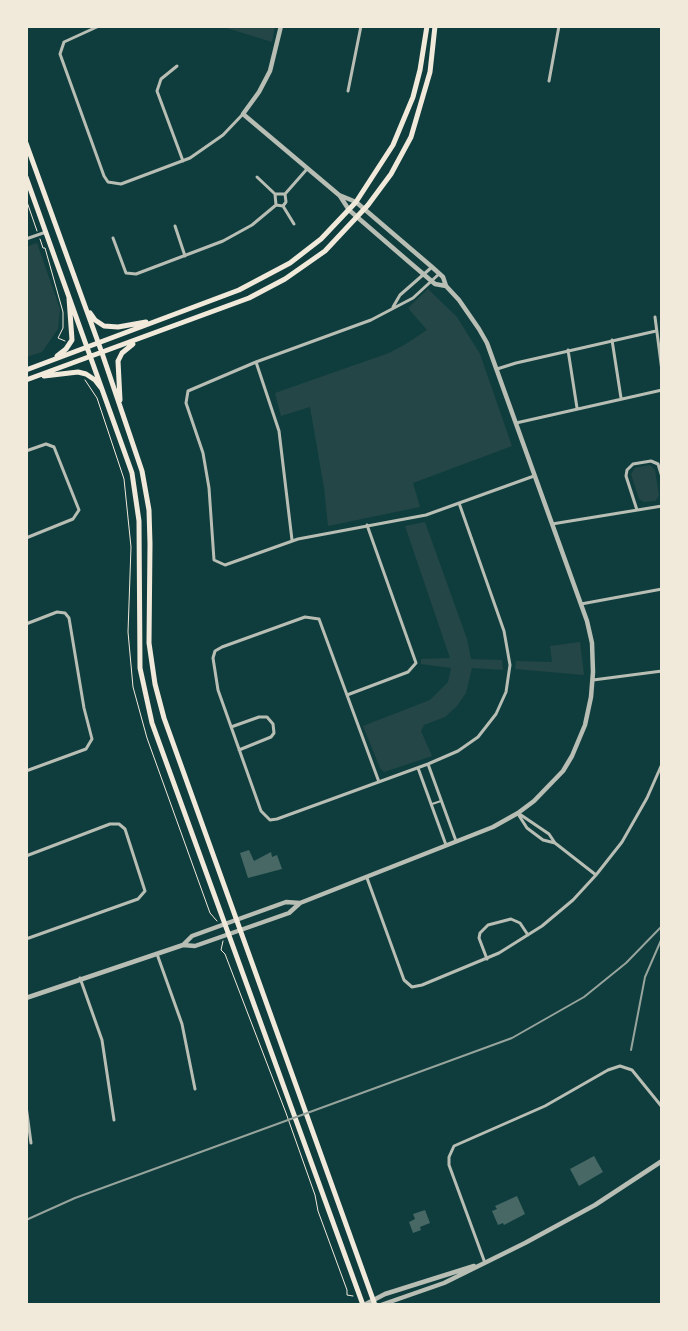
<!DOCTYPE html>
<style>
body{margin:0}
#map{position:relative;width:688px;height:1331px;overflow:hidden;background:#0f3d3e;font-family:Ubuntu,sans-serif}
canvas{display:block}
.frame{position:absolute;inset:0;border:28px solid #f1e9da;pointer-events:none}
</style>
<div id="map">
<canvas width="688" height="1331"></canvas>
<div class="frame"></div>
</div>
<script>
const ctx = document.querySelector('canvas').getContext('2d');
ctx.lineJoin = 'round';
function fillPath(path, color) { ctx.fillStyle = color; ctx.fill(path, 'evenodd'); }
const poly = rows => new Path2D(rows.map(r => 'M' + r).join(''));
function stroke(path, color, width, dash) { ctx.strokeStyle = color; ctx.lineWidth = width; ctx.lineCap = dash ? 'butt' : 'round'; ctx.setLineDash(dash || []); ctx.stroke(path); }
fillPath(poly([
 [220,26,275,26,272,42],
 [37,243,60,309,58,329,42,352,26,357,26,247],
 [428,289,457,317,480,354,512,446,413,483,420,507,328,526,324,488,310,407,281,416,275,393,389,353,404,345,427,330,408,308],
 [650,465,655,470,659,496,655,501,644,502,639,499,631,474,635,468],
 [425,522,467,639,471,659,502,660,503,670,472,668,466,693,457,706,445,717,424,725,421,731,432,756,384,772,380,768,363,726,430,700,448,682,451,668,421,664,421,659,450,658,405,526],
 [580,642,584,675,515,669,516,661,552,662,550,646]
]), '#244646');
fillPath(poly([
 [249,850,254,861,271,852,272,857,277,855,282,869,248,878,240,853],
 [594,1156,603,1172,579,1186,570,1169],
 [517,1196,525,1214,504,1225,503,1223,498,1225,492,1211,497,1209,495,1206],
 [425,1210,430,1223,420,1227,421,1230,413,1233,409,1222,415,1219,413,1214]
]), '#486865');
stroke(poly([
 [26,199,37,231],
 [40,239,43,248,45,248,63,312,63,328,58,338,65,341],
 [85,380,97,398,124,479,131,547,128,632,133,687,147,738,210,913,217,921],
 [223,941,221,950,225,954,286,1113,315,1195,318,1211,347,1290,347,1295,353,1296]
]), '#f1e9da', 1);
stroke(poly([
 [432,804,441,801]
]), '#b8beb3', 2);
stroke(poly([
 [99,26,64,42,60,54,104,176,108,182,121,184,190,158,223,135,243,114],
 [177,66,161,79,157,91,183,161],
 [549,81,559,26],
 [348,91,361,26],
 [257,177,275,194],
 [275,194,276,205],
 [275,194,285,194],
 [276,205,283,206,294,224],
 [283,206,286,202,285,194,307,169],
 [175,226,185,256],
 [113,238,126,273,136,274,223,241,252,225,276,205],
 [26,239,46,232],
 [439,274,413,298,371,320,256,362,188,391,186,403,203,453,209,488,214,560,225,565,298,539,426,515,534,476],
 [393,307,400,295,432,267],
 [655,317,662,371],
 [612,340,621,398],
 [568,350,577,408],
 [256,362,279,431,292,540],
 [497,369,516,363,656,331],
 [516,423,662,390],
 [26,451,46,444,54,447,79,510,73,519,26,538],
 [637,510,626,476,627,470,633,464,651,461,658,464,662,477],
 [552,524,662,506],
 [581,604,662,589],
 [26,624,57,612,65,613,69,618,84,708,92,739,86,749,26,771],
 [593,680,662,671],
 [347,695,408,672,416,663,367,525],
 [231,727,259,717,267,717,273,724,274,733,271,737,239,750],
 [428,764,456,841],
 [418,768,446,845],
 [379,782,319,619,305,617,222,647,215,651,213,658,218,690,261,811,270,820,277,819,428,764,458,751,478,737,496,714,506,692,510,665,504,631,459,503],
 [518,813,549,834,555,843,596,875],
 [518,814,527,828,543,840,555,843],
 [26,856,110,824,119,824,125,829,145,891,138,899,26,939],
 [367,878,404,980,412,987,422,985,499,953,542,926,573,900,596,875,622,842,647,798,662,764],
 [157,954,182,1024,195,1089],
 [487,959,479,938,480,933,488,925,511,919,520,923,528,935],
 [80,978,102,1040,114,1120],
 [26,1106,31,1143],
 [485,1263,449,1165,449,1157,454,1146,545,1106,608,1070,620,1066,632,1070,662,1107]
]), '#b8beb3', 3);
stroke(poly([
 [340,196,349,210,408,261,435,284,446,286],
 [183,945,192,936,236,920,286,902,300,903],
 [26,998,183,945,195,946,289,913,300,903,493,827,518,813,534,801,563,771,572,756,585,725,591,697,593,672,592,643,587,621,487,343,479,329,459,300,446,286,443,277,432,267,356,202,339,195,243,114,259,92,270,71,281,26],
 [364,1305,385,1294,474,1266],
 [381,1305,444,1283,525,1243,595,1205,662,1161]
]), '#b8beb3', 4.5);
stroke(poly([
 [26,143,102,353,142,471,149,510,150,544,149,643,155,684,164,718,375,1305],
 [26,177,132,473,139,521,140,668,152,723,363,1305],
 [90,313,95,320,104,326,118,327,146,322],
 [57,356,66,349,72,340,69,298],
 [26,370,239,290,290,263,321,239,356,202,393,145,413,97,420,70,427,26],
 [44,376,78,372,86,374,95,380,102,389],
 [26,380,249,298,285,279,325,251,368,205,391,174,411,137,430,72,435,26],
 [120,400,118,361,122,353,133,344]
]), '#f1e9da', 5);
stroke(poly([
 [631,1050,645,977,662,938],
 [26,1220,75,1198,512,1038,584,997,626,963,662,926]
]), '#97a49c', 2);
</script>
